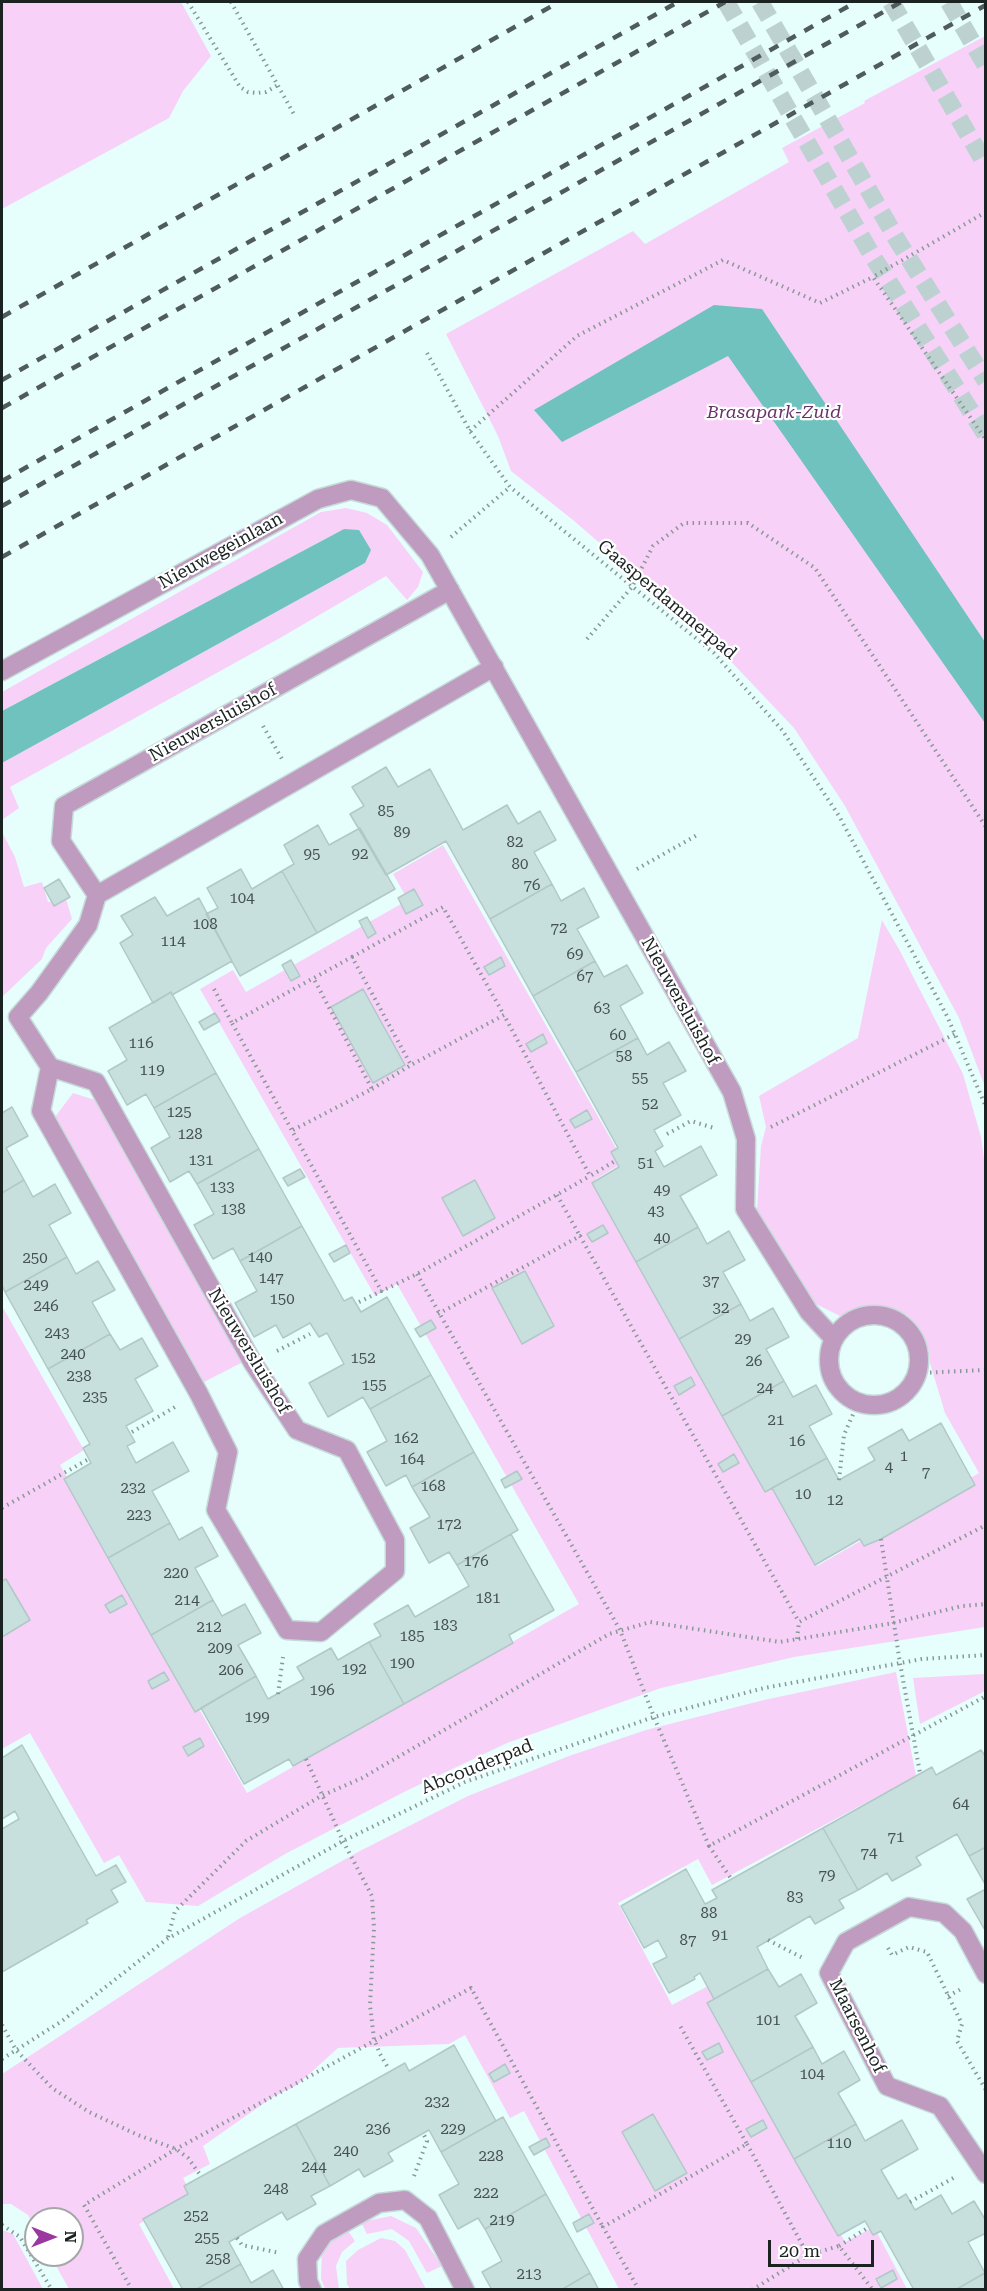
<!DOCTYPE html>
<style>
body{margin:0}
#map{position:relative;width:987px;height:2291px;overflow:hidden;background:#e6fefc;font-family:"Roboto Serif",serif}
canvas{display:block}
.frame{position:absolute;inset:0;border:3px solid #1a2322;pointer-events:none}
.north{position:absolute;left:24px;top:2207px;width:60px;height:60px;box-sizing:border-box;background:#fff;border:2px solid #a3a7a7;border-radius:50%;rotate:90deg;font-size:16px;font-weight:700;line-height:24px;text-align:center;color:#1a2322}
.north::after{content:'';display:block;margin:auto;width:21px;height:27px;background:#9a389f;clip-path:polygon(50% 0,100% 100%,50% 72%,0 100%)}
.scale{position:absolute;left:768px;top:2240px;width:106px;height:27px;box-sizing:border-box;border:3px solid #1a2322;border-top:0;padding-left:8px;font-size:18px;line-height:21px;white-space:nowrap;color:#1a2322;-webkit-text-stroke:4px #fff;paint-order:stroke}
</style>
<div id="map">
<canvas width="987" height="2291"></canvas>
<div class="frame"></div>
<div class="north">N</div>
<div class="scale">20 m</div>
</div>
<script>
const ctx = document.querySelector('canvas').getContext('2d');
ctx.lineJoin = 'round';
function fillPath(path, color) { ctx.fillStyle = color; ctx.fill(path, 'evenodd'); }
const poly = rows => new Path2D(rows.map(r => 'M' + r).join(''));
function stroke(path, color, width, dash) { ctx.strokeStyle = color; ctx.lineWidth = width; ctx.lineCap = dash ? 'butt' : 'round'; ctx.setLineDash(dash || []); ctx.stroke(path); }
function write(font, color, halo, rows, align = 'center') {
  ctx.font = font + ' "Roboto Serif",serif'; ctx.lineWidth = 4.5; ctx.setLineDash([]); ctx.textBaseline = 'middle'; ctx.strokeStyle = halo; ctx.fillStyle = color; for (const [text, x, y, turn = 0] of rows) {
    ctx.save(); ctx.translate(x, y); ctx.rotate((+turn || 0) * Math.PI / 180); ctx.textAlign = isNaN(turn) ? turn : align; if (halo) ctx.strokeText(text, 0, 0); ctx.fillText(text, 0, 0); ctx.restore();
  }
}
fillPath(poly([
 [2,2,181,2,211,56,183,91,169,118,2,209],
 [985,36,985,1087,959,1018,845,806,794,728,704,633,573,520,511,471,498,436,446,334,633,231,645,244,789,162,782,148,865,103,864,101],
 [346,508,367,513,387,525,423,572,418,587,407,600,386,576,280,638,10,787,19,808,2,820,2,763,365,563,344,529,2,711,2,692,321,512],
 [2,832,15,857,24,887,42,882,48,902,66,899,72,919,46,948,42,959,2,997,3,943,2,941],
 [443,845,624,1162,596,1179,817,1566,979,1473,945,1413,930,1363,929,1350,918,1326,907,1315,893,1308,870,1307,840,1316,814,1303,757,1210,761,1146,766,1127,759,1096,858,1038,882,920,900,951,963,1074,981,1137,985,1166,985,1627,794,1657,661,1688,507,1743,406,1791,285,1854,198,1906,146,1902,119,1855,104,1863,30,1733,2,1749,2,1306,84,1450,60,1465,247,1793,579,1604,397,1284,375,1296,200,989,233,970,246,992,408,900,393,874],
 [73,1093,95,1100,243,1362,204,1382,55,1117],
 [896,1672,916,1776,712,1885,698,1859,618,1903,672,2005,708,1986,845,2242,874,2227,907,2289,619,2289,524,2111,510,2118,465,2035,449,2044,338,2048,297,2085,273,2097,203,2146,210,2164,183,2178,192,2195,139,2224,174,2289,69,2289,50,2255,72,2255,72,2219,36,2219,36,2230,28,2215,11,2204,2,2204,2,2074,240,1918,358,1852,468,1796,569,1756,646,1730,764,1700],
 [985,1674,985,1691,920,1724,913,1678],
 [391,2216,416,2228,442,2266,427,2273,409,2241,392,2229,367,2234,361,2222],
 [346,2228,355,2241,342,2252,336,2266,339,2289,325,2289,321,2279,322,2248],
 [2,2230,13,2234,43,2289,2,2289],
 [381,2238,395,2241,405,2250,426,2289,350,2289,347,2284,346,2261,358,2250]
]), '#f8d1f9');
fillPath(poly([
 [714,305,762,309,985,642,985,723,728,356,562,442,534,410],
 [344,529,359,530,371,550,365,563,2,763,2,711]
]), '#6fc2bd');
const building = poly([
 [386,767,398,787,430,769,463,830,507,805,518,824,540,811,556,840,534,852,552,884,490,919,446,841,386,875,350,814,364,806,352,787,386,767],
 [318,825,329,845,360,828,395,889,317,933,282,871,294,864,284,845,318,825],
 [241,869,252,889,282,871,317,933,240,976,206,914,218,908,207,888,241,869],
 [59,879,70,897,54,906,44,888,59,879],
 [552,884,561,901,584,888,599,917,577,929,595,961,533,996,490,919,552,884],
 [414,889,423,905,406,914,398,898,414,889],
 [155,897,167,916,199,898,232,961,172,995,171,992,153,1003,120,943,133,935,121,916,155,897],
 [367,917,376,933,368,938,359,921,367,917],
 [501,957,505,966,489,975,484,967,501,957],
 [291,960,300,976,291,981,282,965,291,960],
 [595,961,604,977,627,965,643,993,620,1006,638,1038,576,1072,533,996,595,961],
 [363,989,405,1065,373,1083,331,1007,363,989],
 [171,992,216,1073,154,1108,146,1094,127,1105,108,1071,127,1060,109,1028,171,992],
 [215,1013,220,1021,204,1030,199,1022,215,1013],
 [543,1034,547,1043,531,1052,526,1044,543,1034],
 [638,1038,647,1055,669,1042,686,1071,663,1083,681,1115,654,1130,663,1146,655,1151,664,1167,701,1146,717,1175,680,1196,698,1227,636,1262,592,1183,619,1167,611,1152,618,1148,576,1072,638,1038],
 [216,1073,259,1149,197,1184,189,1171,170,1182,151,1148,170,1137,154,1108,216,1073],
 [12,1107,28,1136,6,1148,24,1180,2,1193,2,1113,12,1107],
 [587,1110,592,1119,575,1128,570,1120,587,1110],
 [259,1149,302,1226,240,1261,233,1248,213,1259,194,1225,214,1214,197,1184,259,1149],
 [300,1169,305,1177,288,1186,283,1178,300,1169],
 [24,1180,33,1197,55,1184,71,1213,49,1225,67,1257,5,1292,2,1285,2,1193,24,1180],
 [475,1180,495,1218,463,1236,442,1198,475,1180],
 [603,1225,608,1233,592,1242,587,1234,603,1225],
 [302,1226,344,1301,352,1297,361,1312,387,1297,431,1375,370,1409,363,1397,328,1417,309,1383,344,1364,327,1333,319,1337,310,1323,283,1338,276,1325,254,1337,235,1303,257,1291,240,1261,302,1226],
 [698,1227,707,1244,729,1231,745,1260,723,1272,741,1304,679,1339,636,1262,698,1227],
 [346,1245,350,1253,334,1262,329,1254,346,1245],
 [67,1257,76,1274,98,1261,115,1290,92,1302,110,1334,48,1369,5,1292,67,1257],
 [525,1271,554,1326,522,1344,492,1288,525,1271],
 [741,1304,750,1321,773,1308,789,1337,766,1349,784,1381,722,1416,679,1339,741,1304],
 [431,1320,436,1328,420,1337,415,1329,431,1320],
 [110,1334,120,1350,142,1338,158,1366,135,1379,153,1411,126,1426,135,1442,127,1446,136,1463,173,1442,189,1471,152,1491,170,1523,108,1558,64,1479,91,1463,83,1448,90,1444,48,1369,110,1334],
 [431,1375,474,1452,412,1487,406,1475,386,1486,367,1452,387,1441,370,1409,431,1375],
 [691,1377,695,1385,679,1395,674,1386,691,1377],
 [784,1381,793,1397,816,1385,832,1414,809,1426,827,1458,765,1492,722,1416,784,1381],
 [941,1423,975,1485,881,1539,864,1546,860,1539,815,1565,772,1488,827,1458,839,1480,875,1460,868,1448,902,1429,909,1441,941,1423],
 [474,1452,518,1530,457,1565,449,1552,429,1563,410,1528,430,1517,412,1487,474,1452],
 [734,1454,739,1463,723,1472,718,1464,734,1454],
 [517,1471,522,1479,505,1488,501,1480,517,1471],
 [170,1523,179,1540,202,1527,218,1556,195,1568,213,1600,151,1635,108,1558,170,1523],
 [511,1534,554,1610,509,1635,513,1643,404,1704,369,1642,381,1636,374,1624,408,1605,415,1617,469,1586,457,1565,511,1534],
 [6,1579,30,1620,2,1637,2,1581,6,1579],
 [122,1595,127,1604,110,1613,105,1605,122,1595],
 [213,1600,222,1616,245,1604,261,1633,238,1645,256,1676,195,1712,151,1635,213,1600],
 [369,1642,404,1704,293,1766,289,1759,244,1784,201,1708,256,1676,268,1699,304,1679,297,1667,331,1648,338,1660,369,1642],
 [164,1672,169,1680,152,1689,148,1681,164,1672],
 [200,1738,204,1746,188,1756,183,1747,200,1738],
 [22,1745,96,1876,116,1865,126,1882,111,1890,118,1902,86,1920,88,1923,2,1972,2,1829,19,1819,15,1811,2,1819,2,1758,22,1745],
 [981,1750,986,1757,986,1847,969,1856,957,1834,916,1857,921,1865,892,1881,887,1873,858,1890,823,1828,932,1767,936,1775,981,1750],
 [823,1828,858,1890,839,1900,844,1908,815,1924,810,1916,757,1947,768,1969,714,1999,700,1973,694,1977,695,1979,669,1993,653,1964,667,1957,658,1940,644,1948,621,1906,686,1869,705,1904,717,1898,712,1890,823,1828],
 [986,1847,986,1886,969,1856,986,1847],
 [986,1889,986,1932,967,1899,986,1889],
 [768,1969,779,1987,801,1974,817,2003,795,2016,813,2047,751,2082,707,2003,768,1969],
 [719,2043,723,2052,707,2060,702,2052,719,2043],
 [454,2045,496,2121,441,2152,429,2130,388,2153,393,2161,364,2177,359,2169,330,2186,296,2124,405,2063,409,2071,454,2045],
 [813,2047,822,2064,844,2051,860,2080,838,2093,856,2124,794,2159,751,2082,813,2047],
 [505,2064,510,2073,494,2082,489,2074,505,2064],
 [653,2114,687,2173,655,2191,622,2132,653,2114],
 [503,2117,546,2194,485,2229,478,2218,458,2229,439,2195,459,2184,441,2152,503,2117],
 [763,2120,767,2128,751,2137,746,2129,763,2120],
 [902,2120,918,2149,881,2170,898,2199,906,2194,915,2210,941,2195,952,2214,974,2201,986,2221,986,2233,968,2242,985,2273,955,2290,914,2290,881,2231,873,2235,865,2221,838,2236,794,2159,856,2124,865,2141,902,2120],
 [296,2124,330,2186,311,2196,316,2204,287,2220,282,2212,229,2242,241,2264,195,2290,183,2290,143,2219,188,2194,184,2186,296,2124],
 [546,2138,550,2146,534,2155,529,2147,546,2138],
 [546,2194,590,2273,561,2290,492,2290,482,2272,502,2261,485,2229,546,2194],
 [589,2214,594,2223,577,2232,573,2223,589,2214],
 [241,2264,251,2283,273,2270,284,2290,195,2290,241,2264],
 [893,2270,897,2279,881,2288,876,2279,893,2270],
 [590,2273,599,2290,561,2290,590,2273],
 [985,2273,986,2290,955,2290,985,2273]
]);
fillPath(building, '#c7dfdd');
stroke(building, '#b1c8c6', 1.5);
stroke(poly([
 [726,2,873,257,986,435],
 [760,2,899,243,986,381],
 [891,2,986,165],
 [949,2,986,66]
]), '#bdd2d0', 18, [18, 9]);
const minor = poly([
 [2,671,318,499,351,490,382,498,430,555,732,1092,746,1139,745,1209,809,1312,834,1339],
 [97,895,61,841,64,806,450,590],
 [50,1067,41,1111,199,1394,228,1452,216,1510,287,1630,321,1632,395,1571,395,1540,347,1450,297,1430,253,1363,96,1082,50,1067,18,1017,39,993,88,925,97,895,494,667],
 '829 1360a45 45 0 1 1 90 0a45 45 0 1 1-90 0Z',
 [986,1974,963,1931,944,1913,909,1907,846,1942,829,1973,887,2086,940,2106,986,2174],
 [312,2290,308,2281,307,2259,324,2234,379,2203,405,2200,428,2218,465,2290]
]);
stroke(minor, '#c5dbd9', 21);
stroke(poly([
 [188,2,240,87,248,92,257,93,266,92,278,85],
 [231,2,295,116],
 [986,212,873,277,986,440],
 [427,353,470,431,510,487,714,653,782,730,839,816,947,1016,986,1107],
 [470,431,577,336,723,260,820,303,873,277],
 [451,537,510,487],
 [587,639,632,587,653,546,684,523,748,523,815,568,986,827],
 [263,726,282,759],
 [637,869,699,834],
 [352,957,443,907,504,1015],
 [214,989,232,1023],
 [372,1089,411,1065],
 [771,1127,955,1034],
 [293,1130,372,1089,314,979],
 [667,1134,691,1121,714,1128],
 [557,1195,580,1236],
 [417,1274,620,1630,654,1717,709,1846,986,1696],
 [382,1292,232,1023,352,957,411,1065,504,1015,590,1176,615,1161],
 [359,1302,417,1274,590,1176],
 [438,1314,580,1236,799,1622],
 [277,1351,310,1334],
 [918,1373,986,1370],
 [132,1432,175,1407],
 [839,1480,844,1435,858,1403],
 [2,1508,87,1460],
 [881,1539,900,1663,920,1773],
 [797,1639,799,1622,986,1525],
 [278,1694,283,1657],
 [306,1759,343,1841,372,1896,374,1928,370,2005,374,2039,380,2054,387,2066],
 [709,1846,732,1880],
 [168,1937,175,1911,246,1841,321,1796,362,1778,609,1634,650,1622,780,1642,893,1623,962,1606,986,1604],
 [768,1940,805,1959],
 [888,1948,892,1955,909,1947,927,1952,962,2024,957,2041,986,2090],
 [948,1996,963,1988],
 [2,2025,16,2050,52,2088,89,2112,138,2135,176,2149,188,2158,201,2176],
 [2,2059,62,2021,167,1939,343,1841,465,1782,654,1717,764,1688,922,1659,986,1655],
 [747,2144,808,2255],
 [414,2176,427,2141,424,2135],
 [910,2202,957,2176],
 [2,2225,20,2237,52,2290],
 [237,2238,242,2245,280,2253],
 [839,2246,869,2227],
 [132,2290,84,2205,176,2149,471,1988,603,2227],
 [639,2290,603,2227,747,2144,679,2024],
 [752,2290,808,2255,839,2246,873,2290]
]), '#889997', 4, [1.5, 4.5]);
stroke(minor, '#bf9cbf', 18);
stroke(poly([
 [2,317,559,2],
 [2,380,678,2],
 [2,408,725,2],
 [2,481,856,2],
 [2,506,901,2],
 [2,557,986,5]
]), '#4f5c5b', 4.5, [10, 10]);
write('15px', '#455251', null, [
 ["85",386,812],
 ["89",402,833],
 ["82",515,843],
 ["95",312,855],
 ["92",360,855],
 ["80",520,865],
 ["76",532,886],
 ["104",242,899],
 ["108",205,925],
 ["72",559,929],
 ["114",173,942],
 ["69",575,955],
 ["67",585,977],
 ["63",602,1009],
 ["60",618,1036],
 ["116",141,1044],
 ["58",624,1057],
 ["119",152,1071],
 ["55",640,1079],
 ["52",650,1105],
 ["125",179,1113],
 ["128",190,1135],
 ["131",201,1161],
 ["51",646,1164],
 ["133",222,1188],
 ["49",662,1191],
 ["138",233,1210],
 ["43",656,1212],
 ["40",662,1239],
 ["140",260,1258],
 ["250",35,1259],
 ["147",271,1279],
 ["37",711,1282],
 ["249",36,1286],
 ["150",282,1300],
 ["246",46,1307],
 ["32",721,1309],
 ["243",57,1334],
 ["29",743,1340],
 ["240",73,1355],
 ["152",363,1359],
 ["26",754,1362],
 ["238",79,1377],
 ["155",374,1386],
 ["24",765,1389],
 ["235",95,1398],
 ["21",776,1421],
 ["162",406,1439],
 ["16",797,1442],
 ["1",904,1457],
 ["164",412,1460],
 ["4",889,1468],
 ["7",926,1473],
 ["168",433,1487],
 ["232",133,1489],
 ["10",803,1495],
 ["12",835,1501],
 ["223",139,1516],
 ["172",449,1525],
 ["176",476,1562],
 ["220",176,1574],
 ["181",488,1599],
 ["214",187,1601],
 ["183",445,1626],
 ["212",209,1628],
 ["185",412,1637],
 ["209",220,1649],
 ["190",402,1664],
 ["192",354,1670],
 ["206",231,1671],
 ["196",322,1691],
 ["199",257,1718],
 ["64",961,1805],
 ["71",896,1838],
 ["74",869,1854],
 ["79",827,1876],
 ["83",795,1898],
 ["88",709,1914],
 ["91",720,1936],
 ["87",688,1941],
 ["101",768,2021],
 ["104",812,2075],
 ["232",437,2103],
 ["236",378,2130],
 ["229",453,2130],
 ["110",839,2144],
 ["240",346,2152],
 ["228",491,2157],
 ["244",314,2168],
 ["248",276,2190],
 ["222",486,2194],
 ["252",196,2217],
 ["219",502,2221],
 ["255",207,2239],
 ["258",218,2260],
 ["213",529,2275]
]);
write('italic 18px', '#68326b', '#fff', [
 ["Brasapark-Zuid",774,413]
]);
write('18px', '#1a2322', '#fff', [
 ["Nieuwegeinlaan",221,551,-29],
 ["Gaasperdammerpad",667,600,40],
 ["Nieuwersluishof",213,723,-29],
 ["Nieuwersluishof",680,1001,61],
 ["Nieuwersluishof",249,1351,59],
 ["Abcouderpad",477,1767,-22],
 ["Maarsenhof",857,2026,63]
]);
</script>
